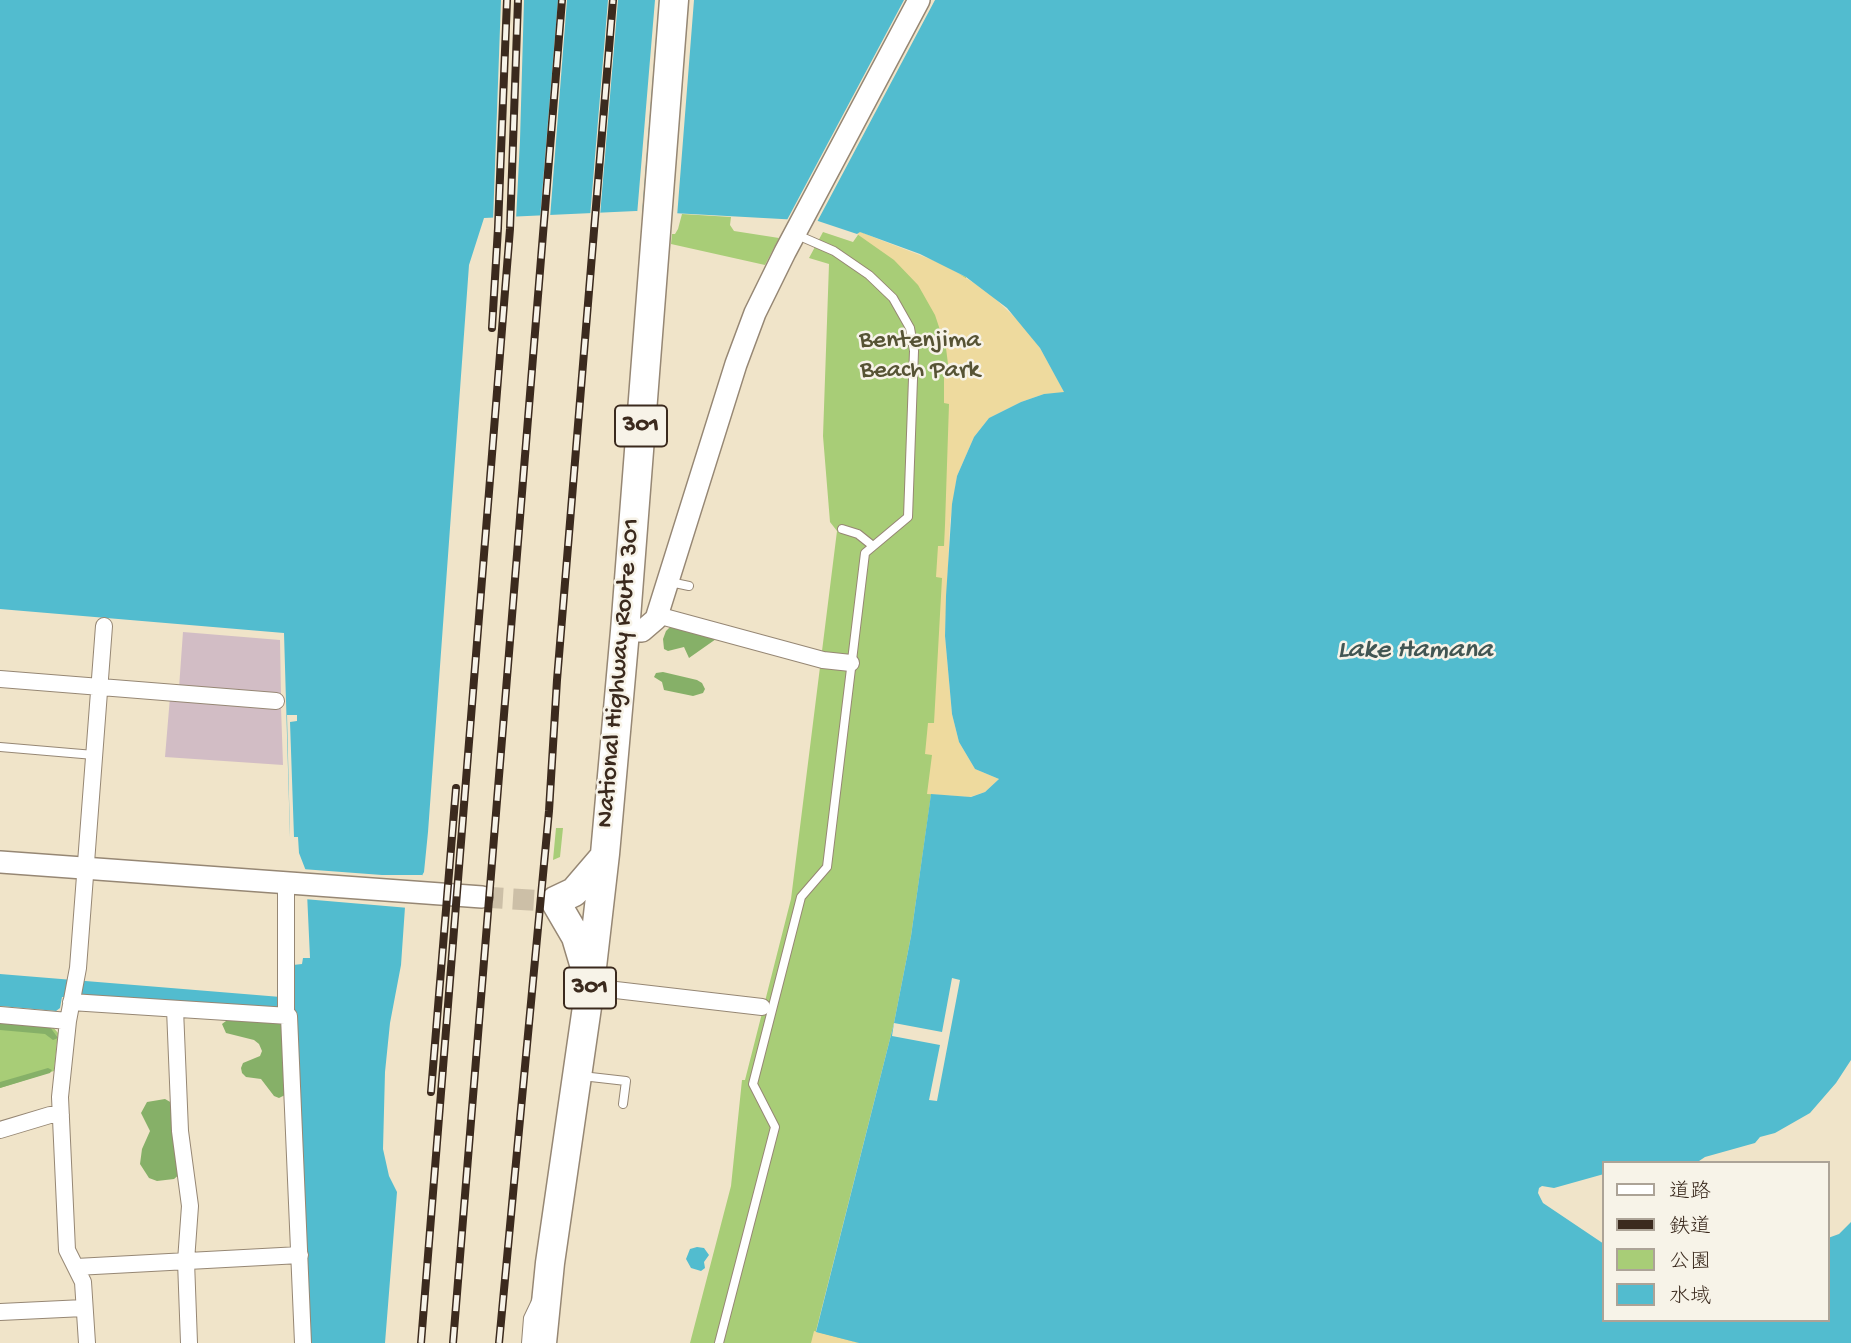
<!DOCTYPE html>
<meta charset="utf-8">
<style>
body{margin:0}
#map{position:relative;width:1851px;height:1343px;overflow:hidden;background:#f0e4c9;font-family:"Gochi Hand","Klee One",sans-serif}
canvas{display:block}
.legend{position:absolute;left:1602px;top:1161px;width:228px;height:161px;box-sizing:border-box;background:#f7f3e8;border:2px solid #aca397;margin:0;padding:9px 12px;list-style:none;font-size:21px;color:#3b2a1e}
.legend li{display:flex;align-items:center;gap:14px;height:35px}
.legend b{width:35px;border:2px solid #aca397}
</style>
<div id="map">
<canvas width="1851" height="1343"></canvas>
<ul class="legend">
<li><b style="height:9px;background:#fff"></b>道路</li>
<li><b style="height:9px;background:#3b2a1e"></b>鉄道</li>
<li><b style="height:19px;background:#a8cd77"></b>公園</li>
<li><b style="height:19px;background:#52bccf"></b>水域</li>
</ul>
</div>
<script>
const ctx = document.querySelector('canvas').getContext('2d');
ctx.lineJoin = 'round';
function fillPath(path, color) { ctx.fillStyle = color; ctx.fill(path, 'evenodd'); }
const poly = rows => new Path2D(rows.map(r => 'M' + r).join(''));
function stroke(path, color, width, dash) { ctx.strokeStyle = color; ctx.lineWidth = width; ctx.lineCap = dash ? 'butt' : 'round'; ctx.setLineDash(dash || []); ctx.stroke(path); }
function write(font, color, halo, rows, align = 'center') {
  ctx.font = font + ' "Gochi Hand",sans-serif'; ctx.lineWidth = 5; ctx.setLineDash([]); ctx.textBaseline = 'middle'; ctx.strokeStyle = halo; ctx.fillStyle = color; for (const [text, x, y, turn = 0] of rows) {
    ctx.save(); ctx.translate(x, y); ctx.rotate((+turn || 0) * Math.PI / 180); ctx.textAlign = isNaN(turn) ? turn : align; if (halo) ctx.strokeText(text, 0, 0); ctx.fillText(text, 0, 0); ctx.restore();
  }
}
fillPath(poly([
 [183,632,280,640,281,697,179,688],
 [170,697,281,707,283,765,165,757]
]), '#d2bdc5');
fillPath(poly([
 [682,214,731,217,730,225,734,231,779,238,765,265,671,244,672,234,675,234,678,229],
 [823,232,853,242,860,232,966,277,931,795,911,936,894,1023,816,1331,859,1343,690,1343,731,1186,742,1080,745,1080,791,899,837,531,830,522,823,436,829,264,809,258],
 [556,828,563,828,560,857,553,860],
 [0,1023,53,1027,58,1033,54,1071,0,1088]
]), '#a8cd77');
fillPath(poly([
 [671,626,716,639,689,658,684,647,668,651,664,649,663,639,666,631],
 [663,672,697,680,702,683,705,689,703,693,693,696,664,690,662,682,654,677,656,673],
 [230,1018,281,1023,284,1027,285,1095,279,1098,274,1096,261,1079,246,1077,242,1073,241,1068,243,1063,260,1056,262,1051,259,1044,254,1040,226,1033,222,1024],
 [0,1023,50,1027,58,1038,53,1040,45,1034,0,1030],
 [48,1068,52,1070,50,1073,0,1088,0,1082],
 [165,1099,172,1103,181,1173,174,1179,157,1181,149,1178,140,1164,142,1149,150,1131,141,1113,147,1102]
]), '#86b068');
fillPath(poly([
 [860,232,943,264,987,291,1025,327,1040,348,1065,393,1044,394,1021,402,989,418,974,437,957,476,950,522,945,636,952,714,959,742,975,769,999,779,985,792,970,797,927,794,932,755,925,754,928,723,934,723,942,578,936,577,938,546,944,546,945,525,949,404,944,403,944,373,949,372,946,348,935,315,918,285,894,260,857,234],
 [814,1331,859,1343,811,1343]
]), '#eeda9e');
fillPath(poly([
 [0,0,1851,0,1851,1060,1836,1083,1810,1113,1775,1133,1760,1137,1755,1143,1705,1157,1696,1163,1604,1163,1604,1174,1554,1188,1542,1186,1539,1188,1538,1193,1543,1203,1604,1244,1604,1320,1828,1320,1828,1238,1839,1234,1851,1222,1851,1343,859,1343,816,1332,894,1023,911,936,931,794,971,797,985,792,999,779,975,769,959,742,952,714,945,636,946,596,952,504,957,476,974,437,989,418,1021,402,1044,394,1064,392,1040,348,1007,308,966,277,920,254,860,232,857,234,818,221,636,211,484,218,469,265,428,832,424,872,405,907,401,965,390,1023,385,1072,383,1149,389,1176,397,1192,385,1343,309,1343,297,1012,62,997,60,1008,56,1011,0,1006,0,974,293,998,293,965,302,964,303,958,310,958,306,871,299,853,298,837,290,837,284,633,0,609],
 [697,1247,704,1248,709,1255,704,1262,705,1268,701,1271,691,1268,686,1259,690,1249]
]), '#52bccf');
fillPath(poly([
 [501,0,524,0,520,140,516,220,493,221],
 [558,0,567,0,550,218,540,219],
 [608,0,618,0,600,216,590,217],
 [655,0,659,0,642,215,637,215],
 [689,0,694,0,677,217,672,217],
 [904,0,935,0,817,222,787,220],
 [287,715,297,715,297,721,290,722,294,837,290,837],
 [302,869,382,875,422,875,422,884,409,908,304,899],
 [952,978,960,980,937,1101,929,1100,940,1045,892,1036,894,1023,942,1032]
]), '#f0e4c9');
stroke(poly([
 [482,897,545,901]
]), '#ccbfa7', 21, [21, 10]);
const service = poly([
 [842,529,858,534,873,546],
 [670,582,689,586],
 [0,747,94,755],
 [582,1076,626,1081,623,1104],
 [526,1343,528,1318,537,1299],
 [719,1343,775,1127,753,1084,801,897,827,867,865,553,908,517,914,351,910,328,893,298,869,275,834,251,795,234]
]);
const minor = poly([
 [657,615,823,660,851,663],
 [0,679,276,701],
 [590,987,762,1007],
 [71,1002,289,1016,303,1343],
 [175,1009,180,1131,190,1206,186,1261,189,1343],
 [0,1015,68,1021],
 [286,1016,286,883],
 [0,1130,50,1115,61,1115],
 [76,1267,300,1255],
 [0,1312,84,1308],
 [87,1343,83,1282,67,1250,60,1097,68,1021,78,968,104,626]
]);
const tertiary = poly([
 [625,631,642,631,656,619,736,364,755,313,785,252,919,0],
 [0,862,482,897]
]);
const trunk = poly([
 [587,974,576,937,555,901,574,892,604,857],
 [542,1343,550,1263,589,993,605,854,625,631,674,0]
]);
stroke(service, '#968774', 10);
stroke(minor, '#968774', 18);
stroke(tertiary, '#968774', 24);
stroke(trunk, '#968774', 31);
stroke(service, '#fff', 8);
stroke(minor, '#fff', 16);
stroke(tertiary, '#fff', 21);
stroke(trunk, '#fff', 28);
const rail = poly([
 [492,328,498,228,507,0],
 [431,1092,456,788],
 [421,1343,510,229,518,0],
 [453,1343,562,0],
 [499,1343,549,811,557,680,613,0]
]);
stroke(rail, '#3b2a1e', 8);
stroke(rail, '#f7f3e8', 5, [16]);
for (const [x, y, w] of [
 [641,426,52],
 [590,988,52]
]) { const box = new Path2D(); box.roundRect(x - w / 2, y - 20.5, w, 41, 5); ctx.fillStyle = '#f7f3e8'; ctx.fill(box); stroke(box, '#3b2a1e', 2); }
write('bold 24px', '#3b2a1e', null, [
 ["301",641,426],
 ["301",590,988]
]);
write('26px', '#565334', '#f7f3e8', [
 ["Bentenjima",920,342],
 ["Beach Park",920,372]
]);
write('26px', '#3b2a1e', '#f7f3e8', [
 ["National Highway Route 301",620,673,-85]
]);
write('italic 28px', '#425653', '#f7f3e8', [
 ["Lake Hamana",1415,652]
]);
</script>
